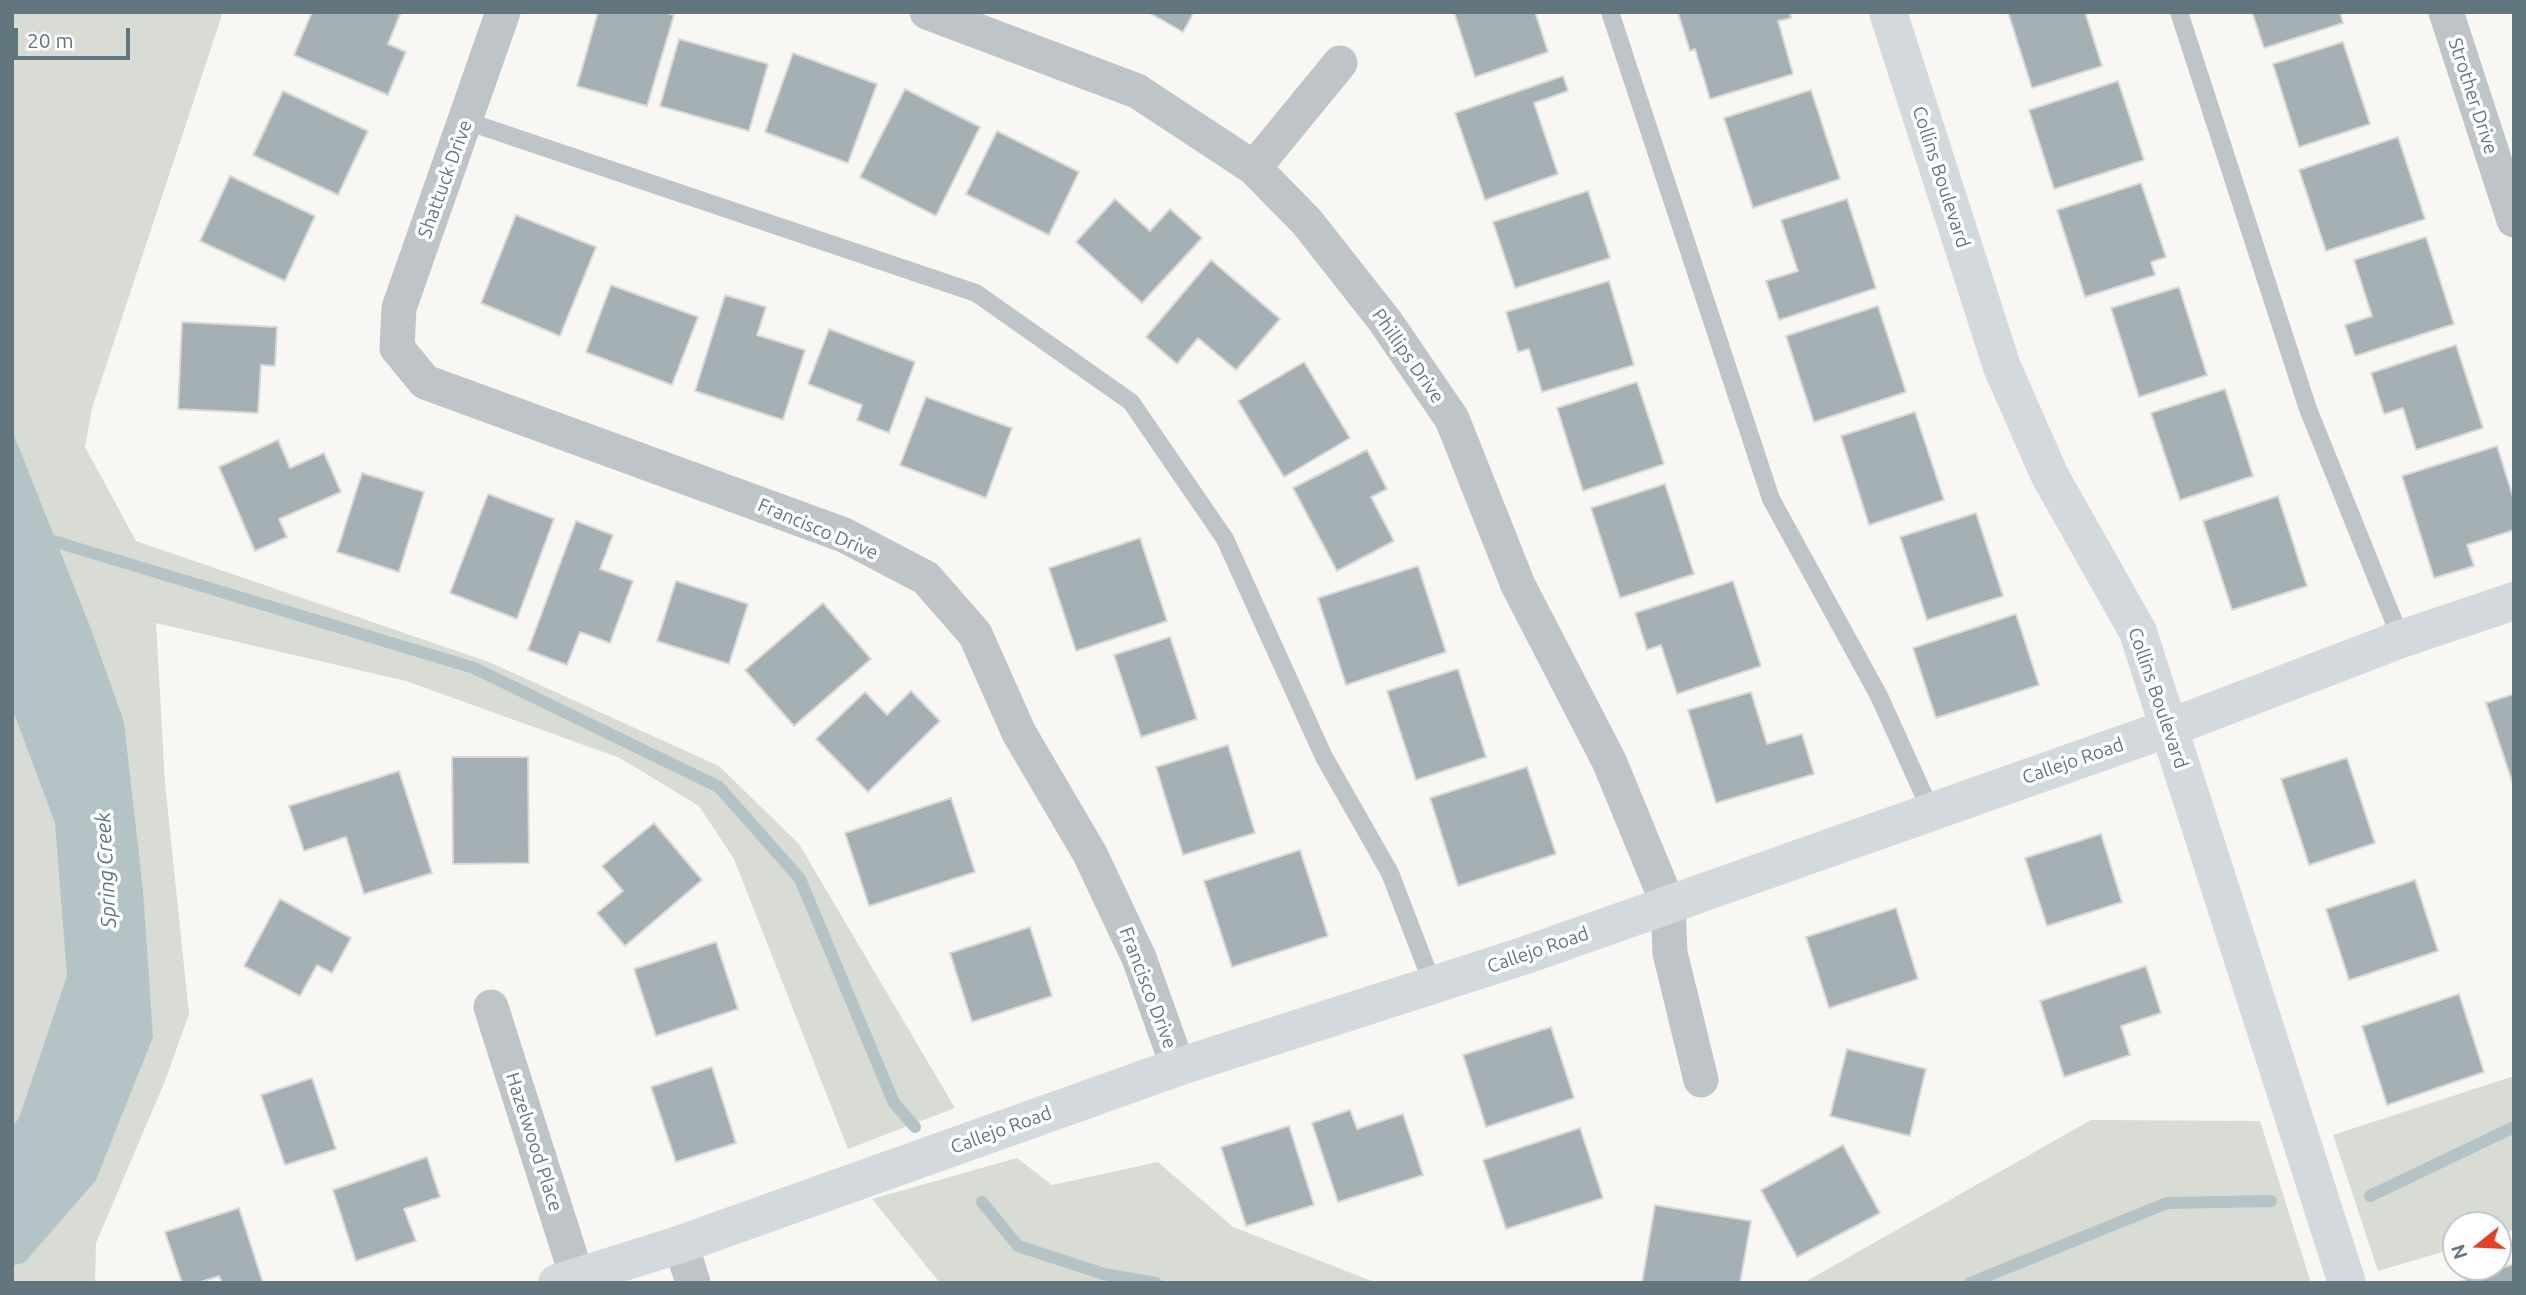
<!DOCTYPE html>
<style>
body{margin:0}
#map{position:relative;width:2526px;height:1295px;overflow:hidden;background:#f8f7f4;font-family:Ubuntu,sans-serif}
canvas{display:block}
.frame{position:absolute;inset:0;border:14px solid #627680;pointer-events:none}
.north{position:absolute;left:2442px;top:1211px;width:70px;height:70px;box-sizing:border-box;background:#fff;border:2px solid #c0c8cc;border-radius:50%;rotate:252deg;font-size:19px;font-weight:700;line-height:28px;text-align:center;color:#627680}
.north::after{content:'';display:block;margin:auto;width:24px;height:32px;background:#e44128;clip-path:polygon(50% 0,100% 100%,50% 72%,0 100%)}
.scale{position:absolute;left:14px;top:28px;width:116px;height:32px;box-sizing:border-box;border:4px solid #627680;border-top:0;padding-left:9px;font-size:21px;line-height:24px;white-space:nowrap;color:#627680;-webkit-text-stroke:5px #fff;paint-order:stroke}
</style>
<div id="map">
<canvas width="2526" height="1295"></canvas>
<div class="frame"></div>
<div class="north">N</div>
<div class="scale">20 m</div>
</div>
<script>
const ctx = document.querySelector('canvas').getContext('2d');
ctx.lineJoin = 'round';
function fillPath(path, color) { ctx.fillStyle = color; ctx.fill(path, 'evenodd'); }
const poly = rows => new Path2D(rows.map(r => 'M' + r).join(''));
function stroke(path, color, width, dash) { ctx.strokeStyle = color; ctx.lineWidth = width; ctx.lineCap = dash ? 'butt' : 'round'; ctx.setLineDash(dash || []); ctx.stroke(path); }
function write(font, color, halo, rows, align = 'center') {
  ctx.font = font + ' Ubuntu,sans-serif'; ctx.lineWidth = 7; ctx.setLineDash([]); ctx.textBaseline = 'middle'; ctx.strokeStyle = halo; ctx.fillStyle = color; for (const [text, x, y, turn = 0] of rows) {
    ctx.save(); ctx.translate(x, y); ctx.rotate((+turn || 0) * Math.PI / 180); ctx.textAlign = isNaN(turn) ? turn : align; if (halo) ctx.strokeText(text, 0, 0); ctx.fillText(text, 0, 0); ctx.restore();
  }
}
fillPath(poly([
 [12,12,223,12,92,408,85,447,136,541,489,662,719,766,799,844,955,1108,848,1149,734,859,699,806,620,758,406,681,156,623,165,783,189,1014,165,1081,96,1243,95,1283,12,1283],
 [2514,1076,2514,1230,2498,1235,2498,1225,2456,1225,2456,1248,2378,1271,2333,1135],
 [2091,1120,2260,1121,2311,1283,1803,1283],
 [1017,1158,1052,1185,1158,1162,1233,1227,1377,1283,940,1283,872,1199]
]), '#d8dcd4');
fillPath(poly([
 [12,430,91,629,124,722,143,891,153,1037,96,1180,25,1262,12,1266,12,1127,19,1118,67,976,55,823,12,708]
]), '#b4c4c6');
stroke(poly([
 [43,538,474,668,719,787,800,879,894,1103,915,1127],
 [2370,1196,2514,1127],
 [982,1202,1018,1246,1104,1274,1156,1283],
 [1970,1283,2167,1203,2271,1201]
]), '#b4c4c6', 12);
const building = poly([
 [312,12,401,12,388,44,406,52,388,95,294,55,312,12],
 [598,12,664,12,674,15,647,106,577,86,598,12],
 [1148,12,1194,12,1183,32,1148,12],
 [1454,12,1535,12,1548,52,1475,77,1454,12],
 [1790,12,1791,18,1778,21,1793,74,1710,99,1695,49,1690,51,1678,13,1790,12],
 [2008,12,2085,12,2102,66,2032,88,2008,12],
 [2252,12,2340,12,2343,23,2264,48,2252,12],
 [679,39,768,64,749,131,660,106,679,39],
 [2343,42,2370,124,2299,147,2273,64,2343,42],
 [793,53,877,84,848,163,765,132,793,53],
 [1563,76,1568,91,1534,103,1558,174,1485,200,1455,113,1563,76],
 [2118,81,2144,160,2054,189,2029,110,2118,81],
 [905,89,980,127,936,216,860,177,905,89],
 [1811,90,1840,179,1753,208,1724,118,1811,90],
 [283,91,368,131,338,195,253,155,283,91],
 [997,131,1079,172,1049,235,966,194,997,131],
 [2398,137,2425,219,2326,251,2299,170,2398,137],
 [230,176,315,216,285,281,200,241,230,176],
 [2141,183,2166,257,2151,262,2155,275,2085,297,2057,210,2141,183],
 [1588,191,1610,258,1515,288,1493,222,1588,191],
 [1115,199,1150,231,1170,209,1202,238,1142,303,1076,242,1115,199],
 [1847,199,1876,288,1779,320,1766,281,1798,271,1781,220,1847,199],
 [516,215,596,247,560,336,481,303,516,215],
 [2426,237,2454,324,2355,356,2345,325,2372,316,2354,260,2426,237],
 [1211,260,1280,319,1236,370,1198,338,1177,364,1146,337,1211,260],
 [1609,281,1634,365,1542,392,1529,349,1518,352,1506,312,1609,281],
 [611,285,698,317,672,385,586,352,611,285],
 [2179,287,2207,375,2139,397,2111,308,2179,287],
 [725,295,766,307,757,335,805,350,783,420,695,391,725,295],
 [1878,306,1906,392,1814,422,1786,336,1878,306],
 [182,322,277,327,275,366,261,365,258,413,178,409,182,322],
 [829,329,915,362,889,433,857,420,862,405,808,384,829,329],
 [2456,345,2483,428,2416,450,2403,408,2384,414,2371,373,2456,345],
 [1304,362,1350,438,1284,477,1238,401,1304,362],
 [1637,382,1664,464,1583,491,1557,408,1637,382],
 [2225,389,2253,476,2180,500,2151,413,2225,389],
 [926,397,1012,428,986,498,900,465,926,397],
 [1915,412,1944,500,1869,525,1841,436,1915,412],
 [278,440,290,468,324,453,341,492,279,519,287,537,255,551,219,467,278,440],
 [2497,446,2514,500,2514,530,2467,545,2474,566,2434,578,2402,476,2497,446],
 [1367,450,1387,489,1371,497,1394,541,1337,571,1293,488,1367,450],
 [362,473,424,492,399,572,337,552,362,473],
 [1665,484,1694,574,1620,598,1591,508,1665,484],
 [488,494,554,519,517,619,450,593,488,494],
 [2278,496,2307,586,2232,610,2203,521,2278,496],
 [1976,513,2003,596,1927,620,1900,537,1976,513],
 [576,521,613,535,600,569,633,581,610,643,580,632,567,665,528,650,576,521],
 [1140,538,1167,621,1076,651,1049,568,1140,538],
 [1418,566,1446,652,1346,685,1318,598,1418,566],
 [676,581,748,604,729,664,657,641,676,581],
 [1733,581,1761,666,1677,694,1661,645,1647,650,1635,613,1733,581],
 [823,603,871,659,794,726,745,670,823,603],
 [2016,614,2039,685,1936,718,1913,648,2016,614],
 [1170,637,1197,719,1141,737,1114,655,1170,637],
 [1458,669,1486,757,1416,780,1387,691,1458,669],
 [911,691,940,721,868,792,816,739,865,692,887,715,911,691],
 [1751,692,1767,744,1802,734,1814,774,1716,803,1688,710,1751,692],
 [2514,694,2514,787,2486,703,2514,694],
 [1228,745,1255,833,1183,855,1156,767,1228,745],
 [452,757,528,757,529,863,453,864,452,757],
 [2347,758,2375,843,2309,865,2281,779,2347,758],
 [1527,767,1556,854,1458,886,1430,798,1527,767],
 [399,771,432,873,364,894,346,837,304,851,289,806,399,771],
 [951,798,975,872,869,906,845,833,951,798],
 [654,823,702,880,625,946,597,913,623,891,602,866,654,823],
 [2101,834,2122,902,2047,926,2025,858,2101,834],
 [1300,850,1328,936,1232,967,1204,881,1300,850],
 [2415,880,2438,951,2349,980,2326,909,2415,880],
 [280,899,351,938,332,973,317,965,300,996,244,966,280,899],
 [1896,908,1918,979,1829,1008,1806,937,1896,908],
 [1030,927,1052,996,972,1022,950,953,1030,927],
 [716,942,738,1009,656,1036,634,969,716,942],
 [2146,966,2161,1013,2121,1026,2130,1055,2064,1077,2040,1001,2146,966],
 [2459,994,2484,1072,2387,1105,2362,1026,2459,994],
 [1551,1027,1574,1098,1486,1127,1463,1055,1551,1027],
 [1847,1049,1926,1069,1910,1136,1830,1116,1847,1049],
 [712,1067,736,1143,676,1162,651,1087,712,1067],
 [312,1078,336,1149,285,1165,261,1095,312,1078],
 [1350,1110,1357,1129,1403,1114,1423,1175,1338,1202,1312,1123,1350,1110],
 [1289,1126,1314,1205,1246,1226,1221,1147,1289,1126],
 [1580,1128,1603,1198,1506,1229,1483,1160,1580,1128],
 [1843,1145,1880,1213,1797,1257,1761,1190,1843,1145],
 [427,1157,440,1197,404,1209,416,1241,356,1261,333,1190,427,1157],
 [1655,1205,1751,1221,1740,1283,1642,1283,1655,1205],
 [239,1208,263,1283,222,1283,219,1276,198,1283,182,1283,165,1232,239,1208],
 [2514,1264,2514,1283,2456,1283,2514,1264]
]);
fillPath(building, '#a5b0b4');
stroke(building, '#d9d9d7', 2);
stroke(poly([
 [1610,12,1771,499,1879,696,1931,811],
 [2179,12,2308,409,2401,639],
 [466,121,976,293,1131,402,1225,539,1324,757,1390,873,1433,985]
]), '#bec4c7', 18);
stroke(poly([
 [503,12,399,308,397,348,425,382,844,535,926,578,975,634,1019,733,1090,854,1139,958,1178,1067],
 [927,12,1137,91,1254,168,1307,222,1385,321,1452,419,1518,585,1609,761,1668,904,1670,953,1701,1080],
 [2446,12,2514,220],
 [1254,168,1340,63],
 [491,1007,577,1277],
 [681,1244,693,1283]
]), '#bec4c7', 35);
stroke(poly([
 [1888,12,2002,367,2050,476,2138,632,2347,1283],
 [557,1283,681,1244,1178,1067,1526,955,2169,728,2401,639,2514,601]
]), '#d3d9dc', 38);
write('19px', '#627680', '#fff', [
 ["Strother Drive",2473,96,72],
 ["Collins Boulevard",1941,177,72],
 ["Shattuck Drive",445,179,-70],
 ["Phillips Drive",1408,356,55],
 ["Francisco Drive",818,529,23],
 ["Collins Boulevard",2158,698,71],
 ["Callejo Road",2073,761,-19],
 ["Callejo Road",1538,950,-19],
 ["Francisco Drive",1148,988,69],
 ["Callejo Road",1001,1130,-20],
 ["Hazelwood Place",534,1142,72]
]);
write('italic 21px', '#5d767b', '#fff', [
 ["Spring Creek",106,870,-93]
]);
</script>
